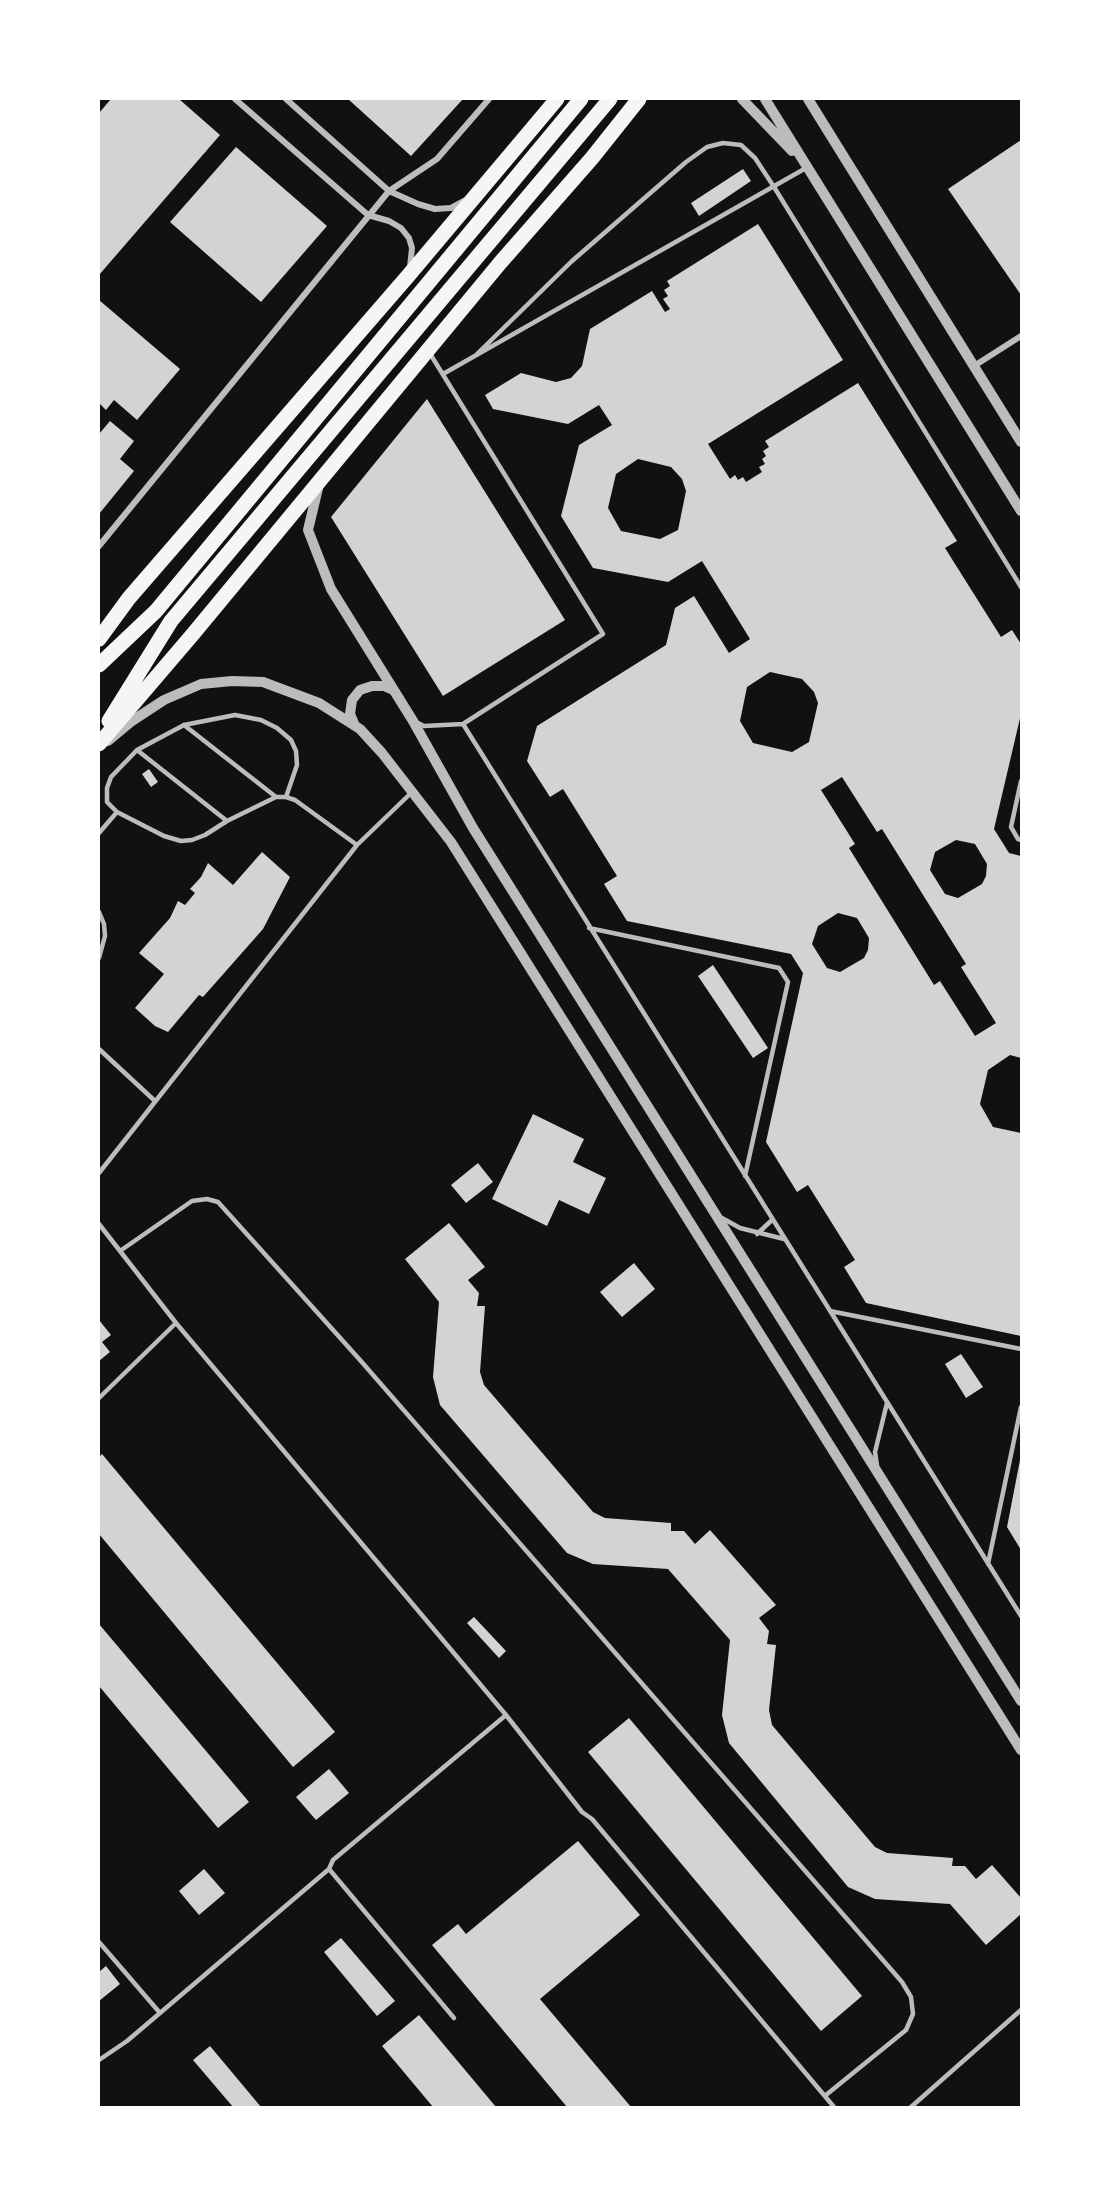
<!DOCTYPE html>
<style>
body{margin:0}
#map{position:relative;width:1120px;height:2206px;overflow:hidden;background:#111;font-family:"Asap Condensed",sans-serif}
canvas{display:block}
.frame{position:absolute;inset:0;border:100px solid #fff;pointer-events:none}
</style>
<div id="map">
<canvas width="1120" height="2206"></canvas>
<div class="frame"></div>
</div>
<script>
const ctx = document.querySelector('canvas').getContext('2d');
ctx.lineJoin = 'round';
function fillPath(path, color) { ctx.fillStyle = color; ctx.fill(path, 'evenodd'); }
const poly = rows => new Path2D(rows.map(r => 'M' + r).join(''));
function stroke(path, color, width, dash) { ctx.strokeStyle = color; ctx.lineWidth = width; ctx.lineCap = dash ? 'butt' : 'round'; ctx.setLineDash(dash || []); ctx.stroke(path); }
fillPath(poly([
 [111,99,179,99,220,135,99,275,99,113],
 [348,99,463,99,411,156],
 [1021,140,1021,295,948,189],
 [236,147,327,226,261,302,170,222],
 [743,169,751,181,699,216,691,203],
 [758,224,843,360,708,444,730,479,735,475,738,480,743,477,746,482,762,472,759,467,765,464,762,459,766,456,763,451,769,447,765,441,858,383,957,541,945,548,1001,637,1012,630,1021,644,1021,714,994,829,1009,853,1021,856,1021,1058,1010,1055,988,1070,980,1104,993,1127,1021,1133,1021,1336,866,1303,844,1267,855,1260,808,1185,797,1192,766,1142,803,973,791,954,627,921,604,884,617,876,563,789,550,797,527,761,537,726,666,645,675,608,694,596,729,653,750,639,702,561,668,582,593,568,561,516,579,445,612,425,599,405,568,424,493,409,485,395,521,373,556,382,571,378,582,366,590,329,652,291,665,312,670,309,663,299,668,296,664,290,670,286,667,281],
 [638,459,671,467,682,479,686,491,678,530,660,539,621,531,608,508,616,474],
 [770,672,802,679,814,692,818,703,809,742,792,752,753,743,740,721,747,687],
 [842,777,877,832,882,829,966,964,961,967,996,1023,975,1036,940,981,934,985,849,848,855,844,821,790],
 [956,840,975,844,987,864,986,876,982,884,958,898,945,894,930,870,935,852],
 [838,913,857,918,869,938,868,950,864,958,840,972,827,968,812,944,818,926],
 [99,300,180,369,137,420,114,400,106,410,99,403],
 [427,399,565,620,443,696,331,517],
 [110,421,134,441,120,459,134,471,99,514,99,434],
 [149,769,158,782,151,787,142,774],
 [262,852,290,877,263,929,203,997,199,995,168,1032,155,1026,135,1008,164,974,139,953,170,918,178,901,185,905,195,893,190,889,201,877,208,863,233,885],
 [713,965,768,1048,753,1058,698,976],
 [533,1114,584,1139,573,1162,606,1178,589,1214,559,1200,547,1226,492,1199],
 [478,1163,493,1182,466,1203,451,1185],
 [449,1223,485,1267,468,1280,479,1293,477,1306,485,1306,480,1372,484,1385,593,1512,605,1518,671,1523,671,1531,684,1531,695,1544,710,1530,776,1605,759,1618,769,1631,767,1644,776,1645,769,1710,772,1725,875,1847,887,1853,953,1858,952,1866,965,1866,976,1879,992,1865,1021,1898,1021,1914,986,1945,950,1904,875,1899,848,1887,729,1743,722,1715,730,1640,668,1569,593,1564,567,1553,440,1405,433,1377,439,1302,405,1259],
 [634,1263,655,1289,622,1317,600,1292],
 [99,1320,111,1335,102,1342,110,1352,99,1361],
 [961,1354,983,1387,966,1398,945,1364],
 [102,1454,335,1732,293,1767,99,1534,99,1457],
 [1020,1460,1021,1460,1021,1550,1007,1527],
 [474,1617,506,1651,499,1658,467,1623],
 [99,1624,249,1802,218,1828,99,1686],
 [629,1718,862,1996,821,2031,588,1752],
 [329,1769,349,1793,316,1820,296,1797],
 [578,1841,640,1915,540,1999,631,2107,567,2107,432,1945,458,1924,466,1934],
 [204,1869,225,1893,199,1915,179,1891],
 [341,1938,395,2001,377,2016,324,1952],
 [106,1966,120,1984,99,2001,99,1972],
 [419,2015,496,2107,433,2107,382,2046],
 [210,2046,261,2107,233,2107,193,2060]
]), '#d3d3d3');
stroke(poly([
 [475,356,572,261,686,162,707,147,723,143,741,145,755,158,774,187,1021,587],
 [443,374,806,168],
 [418,723,424,726,463,724,603,634,429,352],
 [463,724,1021,1616],
 [184,725,276,797],
 [137,750,227,821],
 [1021,781,1011,827,1018,839,1021,840],
 [286,797,297,765,296,751,291,740,277,728,261,720,235,715,184,725,137,750,111,777,107,788,107,802,117,812,164,836,181,841,192,840,205,835,227,821,276,797,286,797,295,800,357,845],
 [99,833,117,812],
 [99,912,104,924,105,936,99,958],
 [589,928,779,968,788,982,745,1176],
 [99,1049,155,1101],
 [99,1173,357,845,411,793],
 [722,1218,740,1228,784,1239],
 [99,1224,176,1323,506,1715,582,1812,592,1819,834,2107],
 [757,1234,772,1220],
 [120,1251,192,1201,207,1199,218,1202,360,1360,902,1982,911,1997,913,2014,906,2030,826,2095],
 [830,1311,1021,1349],
 [99,1398,176,1323],
 [877,1465,875,1452,887,1403],
 [988,1564,1021,1407],
 [329,1869,454,2018],
 [99,1942,160,2013],
 [99,2060,127,2041,160,2013,329,1869,333,1860,506,1715],
 [911,2107,1021,2010]
]), '#bcbcbc', 4.5);
stroke(poly([
 [235,99,368,215,389,221,401,228,409,238,412,248,410,267],
 [286,99,389,191,418,204,435,209,451,208,464,201],
 [974,366,1021,336],
 [99,546,389,191,437,159,489,99]
]), '#bcbcbc', 6);
stroke(poly([
 [742,99,792,151],
 [765,99,1021,511],
 [808,99,1021,442],
 [319,484,308,530,331,589,413,721,473,828,1021,1701],
 [355,726,350,714,352,700,360,690,372,686,384,686,393,690],
 [108,741,132,721,164,700,201,684,232,681,263,682,319,703,360,729,382,753,451,842,1021,1750]
]), '#bcbcbc', 10);
stroke(poly([
 [99,639,129,598,408,276,557,99],
 [99,665,156,611,581,99],
 [109,721,171,621,610,99],
 [99,744,193,634,500,263,592,158,639,99]
]), '#f5f5f5', 15);
</script>
